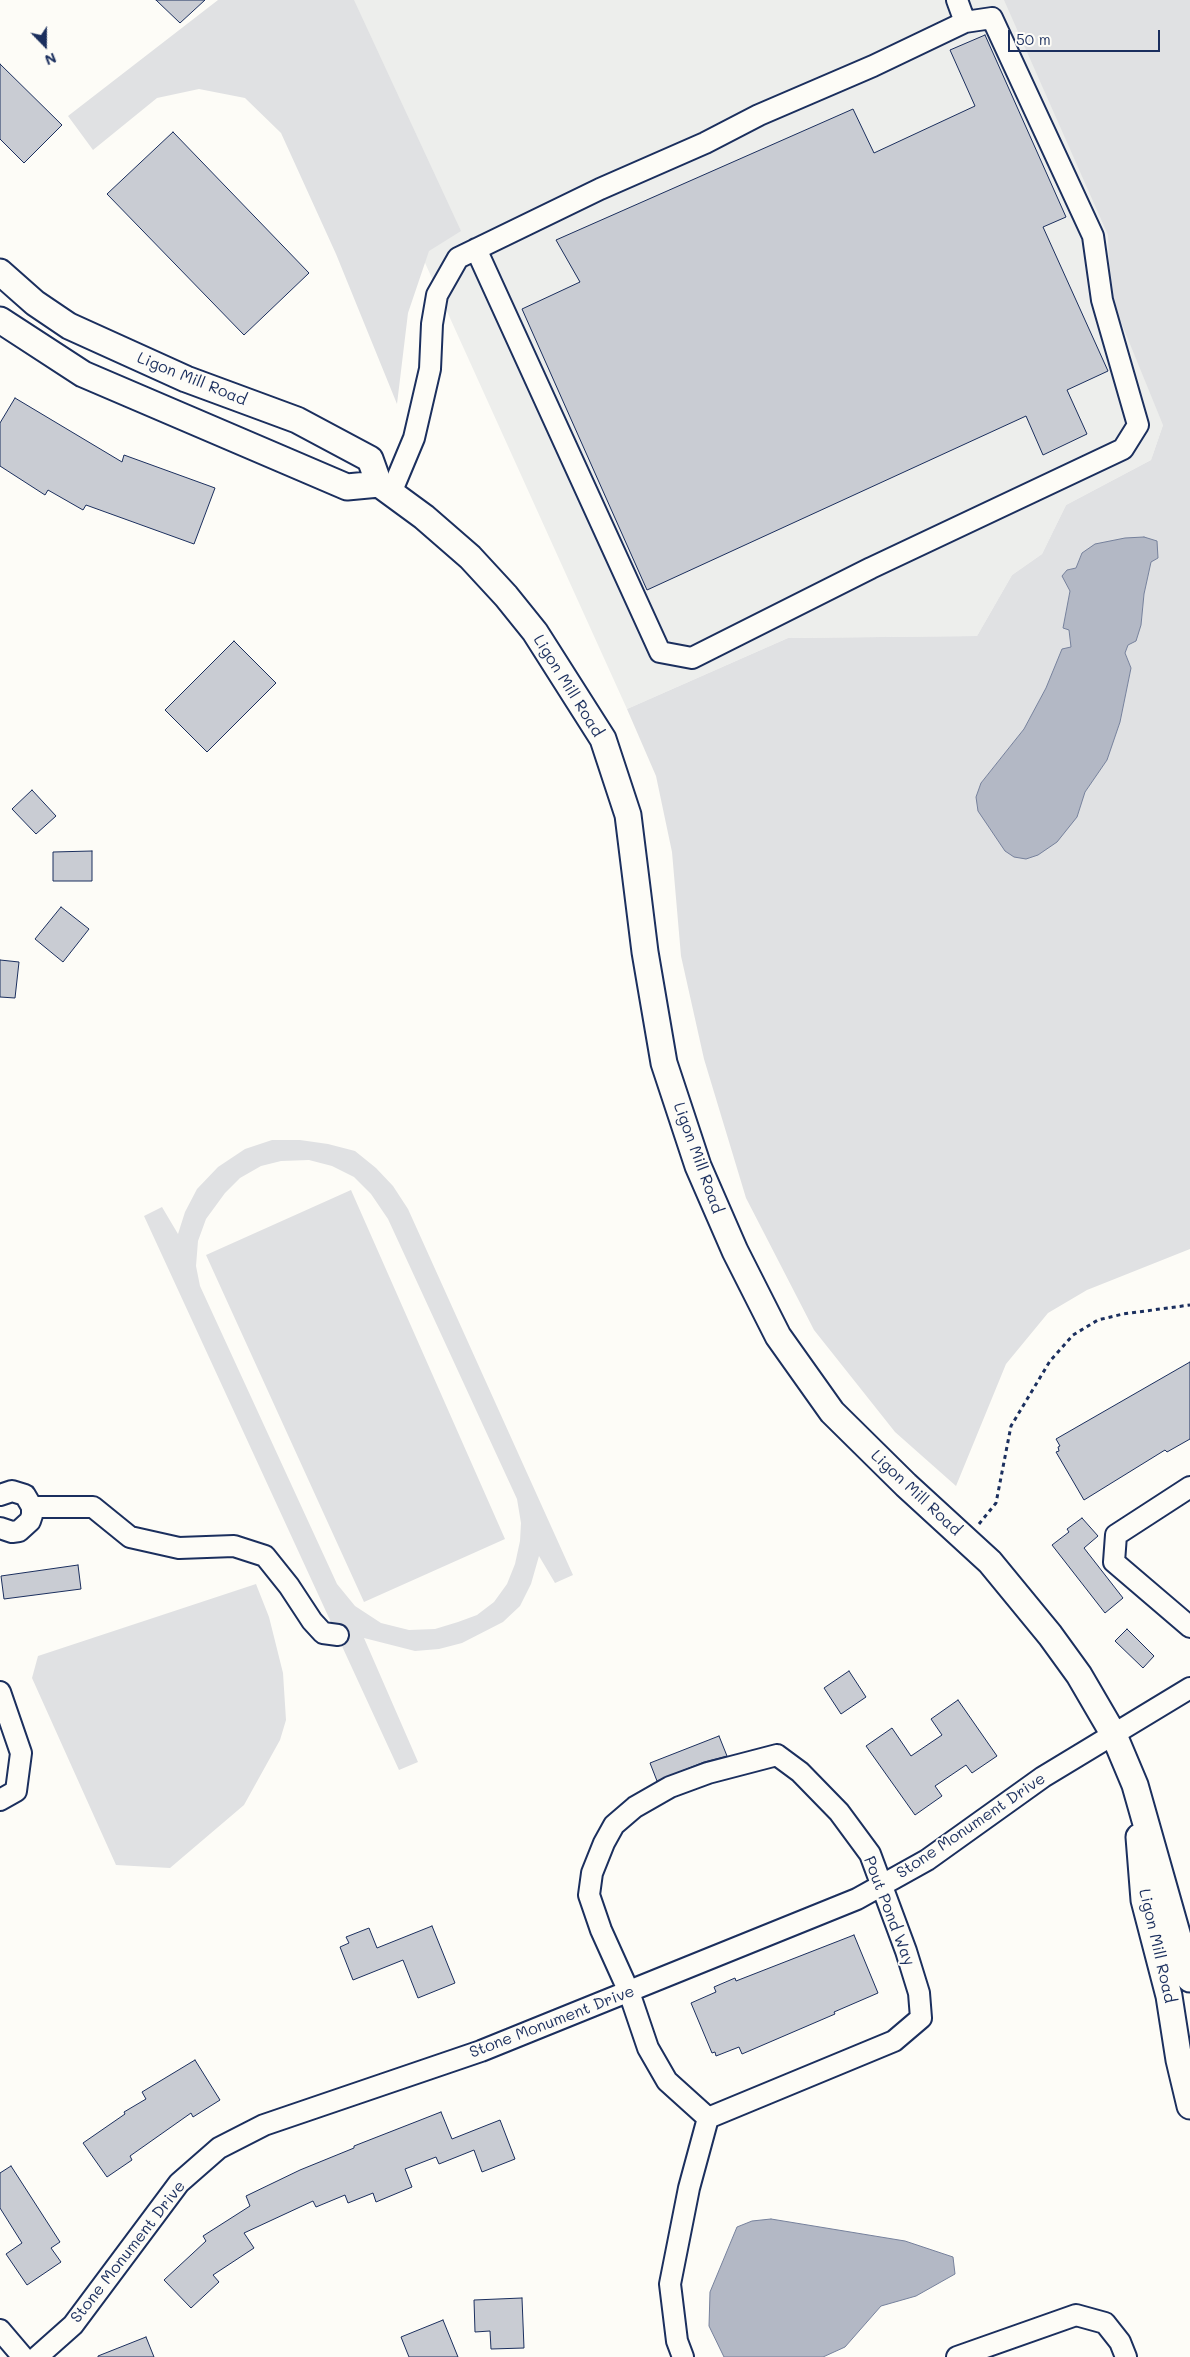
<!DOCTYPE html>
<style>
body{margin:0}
#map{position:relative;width:1190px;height:2357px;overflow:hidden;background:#fdfcf7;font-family:Mali,sans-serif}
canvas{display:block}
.north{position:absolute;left:20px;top:20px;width:50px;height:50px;-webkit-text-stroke:4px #fdfcf7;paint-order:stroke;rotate:158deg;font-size:14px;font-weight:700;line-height:20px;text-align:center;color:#1b2f5e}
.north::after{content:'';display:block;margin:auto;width:18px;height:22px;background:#1b2f5e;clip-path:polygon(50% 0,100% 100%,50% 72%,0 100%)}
.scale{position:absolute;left:1008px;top:30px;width:152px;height:22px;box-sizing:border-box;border:2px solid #1b2f5e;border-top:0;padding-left:6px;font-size:15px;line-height:18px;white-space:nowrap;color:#1b2f5e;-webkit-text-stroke:4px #fdfcf7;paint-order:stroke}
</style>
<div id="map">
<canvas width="1190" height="2357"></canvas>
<div class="north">N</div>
<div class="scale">50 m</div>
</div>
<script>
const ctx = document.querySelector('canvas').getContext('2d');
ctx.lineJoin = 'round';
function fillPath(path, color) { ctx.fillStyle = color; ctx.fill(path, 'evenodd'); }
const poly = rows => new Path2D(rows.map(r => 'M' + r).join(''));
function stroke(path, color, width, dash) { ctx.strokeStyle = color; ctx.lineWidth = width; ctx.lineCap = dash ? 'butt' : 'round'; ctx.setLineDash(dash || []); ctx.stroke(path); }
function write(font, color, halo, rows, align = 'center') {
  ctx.font = font + ' Mali,sans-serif'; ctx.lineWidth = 4; ctx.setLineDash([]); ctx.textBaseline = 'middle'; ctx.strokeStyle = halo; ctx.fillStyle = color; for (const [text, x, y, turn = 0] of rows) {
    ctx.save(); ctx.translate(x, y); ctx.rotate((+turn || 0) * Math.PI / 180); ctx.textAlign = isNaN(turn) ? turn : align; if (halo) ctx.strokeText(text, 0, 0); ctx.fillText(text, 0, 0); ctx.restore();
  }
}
fillPath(poly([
 [306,0,1190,0,1163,425,1151,460,1066,505,1042,554,1012,575,977,636,788,638,627,709]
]), '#edeeec');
fillPath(poly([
 [218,0,354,0,461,231,429,251,408,313,397,404,336,254,281,133,245,98,199,89,157,98,93,150,68,116],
 [1004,0,1190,0,1190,1249,1087,1290,1048,1313,1006,1364,956,1486,895,1432,814,1330,746,1198,704,1059,681,956,672,852,656,776,627,709,788,638,977,636,1012,575,1042,554,1066,505,1151,460,1163,425,1110,295,1108,235],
 [1082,553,1158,558,1151,561,1144,594,1141,625,1136,640,1128,645,1125,653,1131,668,1120,722,1107,760,1085,792,1077,817,981,783,1024,729,1046,688,1062,650,1071,647,1069,630,1063,628,1070,591,1067,570,1076,568],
 [272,1140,300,1140,328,1144,355,1151,376,1168,393,1186,408,1209,573,1575,555,1583,539,1556,531,1584,520,1606,503,1622,462,1643,439,1649,415,1651,364,1638,418,1762,399,1770,144,1216,162,1207,178,1234,185,1212,197,1189,218,1167,245,1149],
 [309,1160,332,1166,354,1177,371,1194,388,1219,517,1499,521,1523,520,1541,515,1564,507,1584,494,1602,477,1615,458,1622,435,1629,409,1630,381,1623,355,1606,337,1584,200,1286,196,1266,198,1241,206,1219,225,1193,240,1178,261,1166,281,1161],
 [351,1190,505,1539,364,1602,206,1255],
 [256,1584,269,1617,283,1673,286,1720,280,1740,244,1805,170,1868,116,1865,32,1678,38,1656]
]), '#e0e1e3');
const water = poly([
 [1144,537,1157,541,1158,558,1151,562,1144,594,1141,625,1136,641,1128,645,1125,653,1131,668,1120,722,1107,760,1085,792,1077,817,1057,842,1038,855,1026,859,1014,857,1005,851,978,811,976,797,981,783,1024,729,1046,688,1062,649,1071,647,1069,630,1063,628,1070,591,1062,576,1067,570,1076,568,1082,553,1095,544,1125,538,1144,537],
 [771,2219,905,2241,953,2257,955,2274,916,2296,881,2306,845,2347,823,2357,724,2357,709,2326,710,2292,737,2227,752,2221,771,2219]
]);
fillPath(water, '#b3b8c5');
stroke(water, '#76819c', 1);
const building = poly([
 [156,0,205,0,180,23,156,0],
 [985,35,1066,217,1043,227,1108,371,1067,390,1087,434,1043,455,1026,416,647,590,522,309,580,282,556,240,853,109,874,153,975,106,950,50,985,35],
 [0,64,62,125,24,163,0,139,0,64],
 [173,132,309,273,244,335,107,194,173,132],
 [15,398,122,462,124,455,215,488,194,544,86,505,83,510,48,490,45,495,0,466,0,423,15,398],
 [234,641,276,683,207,752,165,710,234,641],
 [32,790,56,816,36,834,12,809,32,790],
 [92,851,92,881,53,881,53,852,92,851],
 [61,907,89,929,63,962,35,939,61,907],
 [0,960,19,962,15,998,0,997,0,960],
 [1190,1362,1190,1439,1167,1452,1165,1450,1084,1500,1056,1452,1059,1451,1058,1447,1060,1446,1056,1439,1190,1362],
 [1082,1518,1098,1536,1084,1548,1123,1598,1105,1613,1052,1545,1069,1532,1067,1529,1082,1518],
 [78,1565,81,1589,4,1599,1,1576,78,1565],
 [1127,1629,1154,1656,1143,1668,1115,1641,1127,1629],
 [849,1671,866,1697,841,1714,824,1688,849,1671],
 [958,1700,997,1756,972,1773,966,1765,935,1786,942,1796,915,1815,866,1746,892,1728,911,1756,942,1735,931,1719,958,1700],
 [719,1736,727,1756,704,1762,657,1781,650,1763,719,1736],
 [432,1926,455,1983,418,1998,403,1960,353,1980,340,1947,349,1943,346,1937,369,1928,377,1948,432,1926],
 [854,1935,878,1993,834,2012,835,2014,742,2054,739,2047,716,2056,715,2052,712,2053,691,2003,716,1992,714,1987,735,1978,736,1981,854,1935],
 [195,2060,220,2100,193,2117,191,2113,130,2156,132,2160,107,2177,83,2143,125,2114,124,2112,146,2099,142,2092,195,2060],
 [441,2112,452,2139,500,2120,515,2159,482,2172,474,2150,439,2164,436,2157,405,2169,412,2187,376,2202,373,2193,348,2203,345,2195,316,2207,313,2201,244,2233,254,2248,213,2275,219,2282,191,2308,164,2280,206,2241,203,2236,250,2206,246,2196,300,2170,354,2148,354,2146,441,2112],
 [11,2166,60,2242,51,2248,61,2262,27,2285,6,2254,22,2243,0,2208,0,2173,11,2166],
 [522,2298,524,2348,491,2349,490,2331,475,2332,474,2300,522,2298],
 [443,2320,458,2357,409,2357,401,2337,443,2320],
 [146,2337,154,2357,98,2357,98,2356,146,2337]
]);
fillPath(building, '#c9ccd3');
stroke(building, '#1b2f5e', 1);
const minor = poly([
 [476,249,660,652,692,658,871,568,1123,449,1138,425,1102,300,1093,236,992,18,965,22],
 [391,493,414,438,430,369,432,324,437,295,458,258,600,189,705,143,759,115,873,66,965,22,957,0],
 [1190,1487,1116,1535,1114,1562,1190,1627],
 [0,1495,12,1491,25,1495,32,1507,32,1515,30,1521,19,1531,12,1532,0,1528],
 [32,1507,93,1507,130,1537,179,1548,234,1546,265,1556,289,1586,312,1621,323,1633,338,1635],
 [0,1692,21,1753,16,1791,0,1800],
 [777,1755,800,1772,839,1812,870,1854,906,1951,919,1993,921,2018,894,2041,708,2118,667,2081,648,2048,629,1992,601,1930,589,1895,592,1873,604,1843,614,1825,635,1807,670,1787,708,1773,777,1755],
 [0,2330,23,2357],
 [37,2357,73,2325,179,2183,219,2148,264,2125,481,2051,857,1899,927,1860,1043,1777,1190,1688],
 [683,2357,677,2341,670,2284,689,2188,708,2118],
 [957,2357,1076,2315,1105,2323,1120,2342,1126,2357]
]);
const major = poly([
 [0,272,35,303,69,326,186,379,297,420,370,459,379,484,424,517,470,557,506,596,535,632,603,739,628,815,645,952,664,1063,698,1166,735,1251,778,1336,832,1412,906,1485,990,1562,1050,1635,1079,1675,1114,1735,1135,1785,1190,1979],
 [0,320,83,374,347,487,379,484],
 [1139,1837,1144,1900,1169,1996,1179,2060,1190,2106]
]);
stroke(minor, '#1b2f5e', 24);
stroke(major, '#1b2f5e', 29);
stroke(poly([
 [979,1524,996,1503,1011,1426,1050,1361,1073,1335,1098,1320,1123,1314,1190,1305]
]), '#1b2f5e', 3, [4, 4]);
stroke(minor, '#fdfcf7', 20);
stroke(major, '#fdfcf7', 25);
write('16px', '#1b2f5e', '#fdfcf7', [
 ["Ligon Mill Road",192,379,22],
 ["Ligon Mill Road",568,686,58],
 ["Ligon Mill Road",698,1158,70],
 ["Ligon Mill Road",916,1493,43],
 ["Stone Monument Drive",971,1826,-34],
 ["Pout Pond Way",889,1911,69],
 ["Ligon Mill Road",1157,1946,77],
 ["Stone Monument Drive",552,2022,-21],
 ["Stone Monument Drive",128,2252,-52]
]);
</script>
